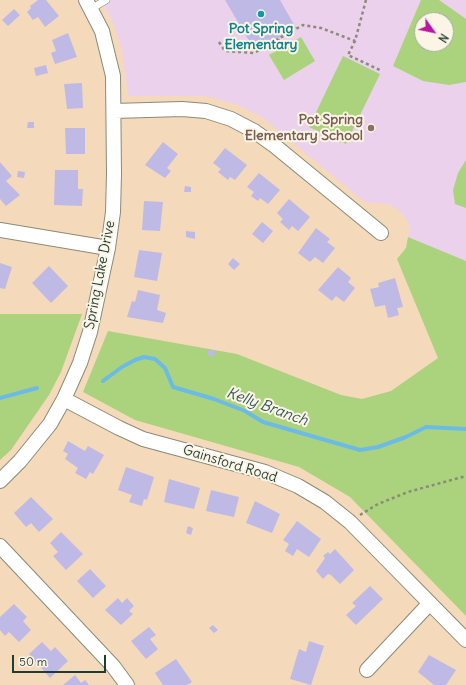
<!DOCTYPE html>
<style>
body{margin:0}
#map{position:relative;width:466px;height:685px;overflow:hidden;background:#f4d9bb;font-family:Delius,sans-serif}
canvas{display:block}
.north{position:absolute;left:414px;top:12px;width:40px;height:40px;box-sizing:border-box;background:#fcf5e5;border:1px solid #a4ab9e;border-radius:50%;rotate:123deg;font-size:11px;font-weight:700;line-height:16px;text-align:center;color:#1f3d34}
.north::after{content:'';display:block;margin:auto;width:14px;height:18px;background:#b5179e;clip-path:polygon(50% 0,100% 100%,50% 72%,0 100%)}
.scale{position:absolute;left:12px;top:655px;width:94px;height:18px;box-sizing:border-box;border:2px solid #1f3d34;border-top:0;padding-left:5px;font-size:12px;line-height:14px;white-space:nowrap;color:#1f3d34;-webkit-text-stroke:3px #fcf5e5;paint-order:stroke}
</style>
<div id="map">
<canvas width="466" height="685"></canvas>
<div class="north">N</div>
<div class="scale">50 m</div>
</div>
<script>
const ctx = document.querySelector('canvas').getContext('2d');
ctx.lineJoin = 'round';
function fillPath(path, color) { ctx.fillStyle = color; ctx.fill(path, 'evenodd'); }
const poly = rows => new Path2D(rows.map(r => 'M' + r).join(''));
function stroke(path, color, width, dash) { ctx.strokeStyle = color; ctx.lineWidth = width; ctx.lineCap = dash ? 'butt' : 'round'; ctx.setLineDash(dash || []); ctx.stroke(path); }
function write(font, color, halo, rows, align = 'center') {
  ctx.font = font + ' Delius,sans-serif'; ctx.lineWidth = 4; ctx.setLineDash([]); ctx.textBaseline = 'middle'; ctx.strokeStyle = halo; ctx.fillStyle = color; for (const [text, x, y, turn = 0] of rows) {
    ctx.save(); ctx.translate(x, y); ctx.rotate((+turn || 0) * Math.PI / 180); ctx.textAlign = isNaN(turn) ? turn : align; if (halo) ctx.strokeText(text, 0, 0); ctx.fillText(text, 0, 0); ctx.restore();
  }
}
fillPath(poly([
 [101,0,466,0,466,261,408,237,410,231,408,222,403,214,394,207,388,204,366,202,360,198,262,117,238,105,207,96,128,96,122,49,113,22],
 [422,20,446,20,446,44,422,44]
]), '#ebd1eb');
fillPath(poly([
 [421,0,439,0,466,19,466,82,449,85,423,81,393,66],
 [422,20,446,20,446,44,422,44],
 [301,37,315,61,284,80,269,55],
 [343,56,380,74,346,144,309,127],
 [466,160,466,208,455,204,453,190,458,173],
 [408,237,466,261,466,616,350,497,299,467,135,420,83,392,108,331,237,354,341,395,362,399,391,391,438,358,397,259,406,248],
 [0,314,82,314,61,372,49,395,11,450,0,460]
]), '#abd37e');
stroke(poly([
 [103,381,122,367,135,360,144,357,155,359,165,368,173,387,214,399,245,411,263,422,360,450,378,447,406,437,426,427,466,429],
 [0,398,37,388]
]), '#6bbbe6', 4);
fillPath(poly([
 [38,0,46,0,59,16,45,27,38,17,33,20,27,12,31,8,30,6],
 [225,0,280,0,296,28,255,51],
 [14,9,20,15,8,26,2,20],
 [68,33,77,57,55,64,51,53,56,51,52,40],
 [46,65,48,73,36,76,34,68],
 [82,83,83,108,67,109,64,84],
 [28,122,34,122,34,128,27,128],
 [65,128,85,128,85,154,66,154],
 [163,142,178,154,167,168,171,171,165,178,145,165],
 [225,148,247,165,235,180,230,177,228,180,218,172,221,169,213,163],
 [0,162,12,176,6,181,20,195,6,206,0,199],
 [55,170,78,170,78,189,83,189,82,206,54,205],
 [18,171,25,172,24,178,17,177],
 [259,173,280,190,268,204,260,198,258,201,251,196,254,192,247,187],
 [185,186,191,187,191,192,184,192],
 [289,199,310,217,298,231,292,226,289,230,280,222,283,219,277,213],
 [144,201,163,202,160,231,142,230],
 [262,222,273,231,263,243,252,234],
 [316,228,330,239,327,242,335,248,323,263,315,257,310,262,298,253],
 [186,231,195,232,195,239,186,237],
 [139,250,162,253,157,281,134,277],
 [233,258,240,264,234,270,228,264],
 [0,263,12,267,5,289,0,288],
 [49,266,68,286,51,303,32,283],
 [338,267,351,278,348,282,355,288,344,302,336,296,332,301,318,290],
 [395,278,403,307,397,308,399,315,388,318,385,305,375,307,370,289,379,287,378,283],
 [138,290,160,295,157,310,166,313,163,323,127,317,132,301,135,302],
 [215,350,215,355,208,356,208,351],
 [68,441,85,451,88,446,104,455,93,474,90,472,86,479,75,473,78,468,65,459,68,454,63,451],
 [126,467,154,477,147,500,144,499,142,506,129,502,132,495,118,490],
 [169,479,200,488,194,509,164,502],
 [211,490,239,497,234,517,206,511],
 [31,497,53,519,39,532,31,523,26,527,14,513],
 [255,501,280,514,272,533,246,523],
 [297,521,321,539,309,557,297,549,293,556,285,551,289,544,283,540],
 [188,526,193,528,191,535,186,533],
 [61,532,83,554,66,570,53,556,58,552,50,543],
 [335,549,354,570,340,584,331,575,328,574,323,579,316,571,325,558,323,556,328,552,330,554],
 [90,569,106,586,93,598,77,581],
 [370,586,383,599,356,625,346,615,356,606,352,603],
 [118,598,122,603,127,598,134,606,129,611,133,614,121,625,105,610],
 [14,604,27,617,23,621,31,630,19,642,9,632,5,636,0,630,0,617],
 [213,625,218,630,214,633,209,628],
 [149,627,156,635,150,639,158,649,146,659,131,641],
 [309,641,324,646,311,685,290,679,299,649,306,652],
 [42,642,51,651,55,647,68,661,50,678,29,654],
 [429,655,456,670,446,685,434,685,418,672],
 [176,659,192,682,187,685,163,685,155,673],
 [75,675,81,683,85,680,89,685,63,685]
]), '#bfbae5');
const lane = poly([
 [91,9,106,0]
]);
const street = poly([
 [114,111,182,109,206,111,231,119,254,131,275,146,381,233],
 [0,230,108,248],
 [64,399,119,428,143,439,265,472,298,486,325,502,350,522,466,640],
 [0,481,20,461,50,424,64,399,80,363,90,332,108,248,113,212,114,174,113,76,102,31,86,0],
 [0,546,113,666,127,685],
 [367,670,430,603]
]);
stroke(lane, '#8a8b78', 8);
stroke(street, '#8a8b78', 16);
stroke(poly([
 [366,0,355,41,348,55,382,71],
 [219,42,225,51,254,53,278,39],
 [282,47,278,39,303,25,321,28,355,41],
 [360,515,378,504,408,492,466,476]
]), '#8a8b78', 2.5, [3, 3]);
stroke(lane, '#fff', 7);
stroke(street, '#fff', 14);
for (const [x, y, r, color] of [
 [261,14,4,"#0f9aa8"],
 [371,128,4,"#8d6e63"]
]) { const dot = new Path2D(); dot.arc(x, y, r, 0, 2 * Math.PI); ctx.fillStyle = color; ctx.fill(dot); stroke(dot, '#fcf5e5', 1.5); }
write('bold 14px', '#0d838f', '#fcf5e5', [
 ["Pot Spring",261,29],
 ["Elementary",261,45]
]);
write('bold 14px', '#785e54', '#fcf5e5', [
 ["Pot Spring",363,120],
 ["Elementary School",363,136]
], 'right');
write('14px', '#1f3d34', '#fcf5e5', [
 ["Spring Lake Drive",100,275,-79],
 ["Gainsford Road",230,464,17]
]);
write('italic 15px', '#325c60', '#fcf5e5', [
 ["Kelly Branch",267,407,20]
]);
</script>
